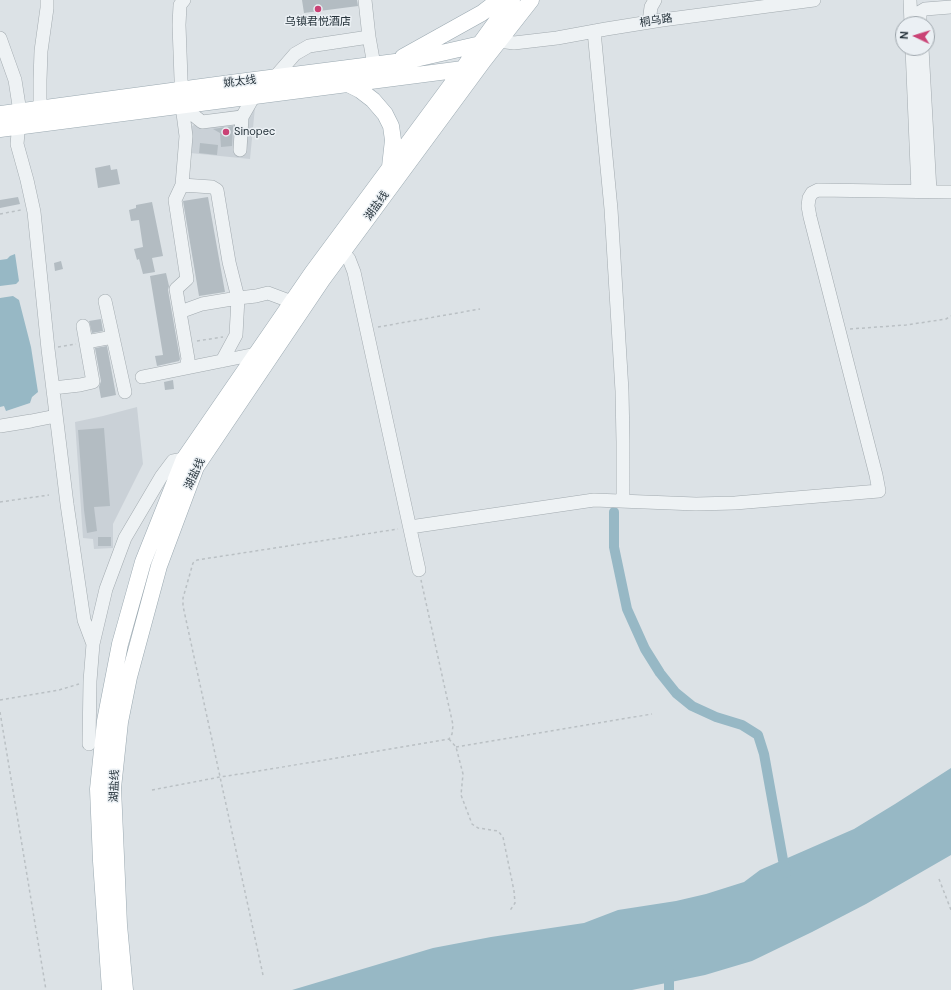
<!DOCTYPE html>
<meta charset="utf-8">
<style>
body{margin:0}
#map{position:relative;width:951px;height:990px;overflow:hidden;background:#dce2e6;font-family:"DM Sans",sans-serif}
canvas{display:block}
.north{position:absolute;left:895px;top:16px;width:40px;height:40px;box-sizing:border-box;background:#ebf0f4;border:1px solid #9ca4aa;border-radius:50%;rotate:274deg;font-size:11px;font-weight:700;line-height:16px;text-align:center;color:#26333b}
.north::after{content:'';display:block;margin:auto;width:14px;height:18px;background:#ca4275;clip-path:polygon(50% 0,100% 100%,50% 72%,0 100%)}
</style>
<div id="map">
<canvas width="951" height="990"></canvas>
<div class="north">N</div>
</div>
<script>
const ctx = document.querySelector('canvas').getContext('2d');
ctx.lineJoin = 'round';
function fillPath(path, color) { ctx.fillStyle = color; ctx.fill(path, 'evenodd'); }
const poly = rows => new Path2D(rows.map(r => 'M' + r).join(''));
function stroke(path, color, width, dash) { ctx.strokeStyle = color; ctx.lineWidth = width; ctx.lineCap = dash ? 'butt' : 'round'; ctx.setLineDash(dash || []); ctx.stroke(path); }
function write(font, color, halo, rows, align = 'center') {
  ctx.font = font + ' "DM Sans","Noto Sans SC",sans-serif'; ctx.lineWidth = 3; ctx.setLineDash([]); ctx.textBaseline = 'middle'; ctx.strokeStyle = halo; ctx.fillStyle = color; for (const [text, x, y, turn = 0] of rows) {
    ctx.save(); ctx.translate(x, y); ctx.rotate((+turn || 0) * Math.PI / 180); ctx.textAlign = isNaN(turn) ? turn : align; if (halo) ctx.strokeText(text, 0, 0); ctx.fillText(text, 0, 0); ctx.restore();
  }
}
fillPath(poly([
 [255,107,250,159,190,153,190,128,206,115],
 [137,407,143,464,113,524,113,548,94,549,93,539,83,538,75,422,103,416]
]), '#cad1d7');
fillPath(poly([
 [15,254,19,281,16,284,0,286,0,260,7,259,10,256],
 [13,296,19,300,31,347,38,392,32,397,30,403,6,411,4,406,0,407,0,298],
 [951,768,951,855,866,904,812,932,752,961,705,975,632,990,292,990,433,948,491,937,584,923,618,910,676,901,706,894,744,882,760,870,854,829,895,804]
]), '#97b8c5');
stroke(poly([
 [614,512,614,547,627,609,645,649,660,673,676,693,692,706,716,717,742,725,758,735,764,754,783,860,786,873],
 [669,970,669,990]
]), '#97b8c5', 10);
fillPath(poly([
 [302,0,357,0,358,6,304,13],
 [233,126,232,146,221,147,220,133,213,129],
 [200,143,218,145,217,155,199,153],
 [110,165,111,170,117,169,120,184,98,188,95,168],
 [18,197,20,204,0,208,0,200],
 [208,197,225,292,199,296,183,201],
 [152,202,163,256,152,258,155,272,143,274,139,259,137,260,134,249,143,247,139,220,131,221,129,210,136,208,136,205],
 [61,261,63,269,55,271,54,263],
 [166,273,169,286,168,290,180,359,179,361,157,366,155,356,163,355,150,276],
 [101,319,103,331,92,333,89,321],
 [107,346,116,395,101,398,99,387,101,381,95,348],
 [173,380,174,389,165,390,164,382],
 [104,428,110,506,94,507,97,531,87,533,84,510,78,430],
 [98,537,111,537,111,546,98,546]
]), '#b3bcc2');
const minor = poly([
 [184,0,180,5,179,25,182,106,186,136,182,185,175,200,187,279,176,289,188,359,186,368],
 [365,0,369,37,374,65],
 [910,0,911,24],
 [649,22,651,7,655,0],
 [920,24,920,12,925,9,951,7],
 [594,31,611,209,622,391,623,442,623,501],
 [0,38,15,80,20,112,17,144,27,180,34,212,48,349,67,504,84,620,93,644],
 [499,41,514,43,557,38,606,29,662,20,814,0],
 [912,48,918,191],
 [922,48,930,191],
 [275,77,295,54,309,46,369,37],
 [182,106,202,122,242,117,254,96],
 [40,109,40,80,41,51,47,8,47,0],
 [240,150,242,117],
 [182,185,212,187,217,190,229,262,238,298,236,335,222,361],
 [343,252,349,259,354,272,419,570],
 [105,301,125,392],
 [180,312,202,304,238,298,256,296,268,293,292,302],
 [86,342,113,337],
 [142,377,256,354],
 [53,388,80,385,93,382,83,326],
 [0,426,31,421,56,416],
 [410,527,594,500,696,504,735,503,879,491,876,475,810,217,808,206,809,198,812,193,818,190,951,192],
 [89,744,90,681,93,644,106,589,125,538,161,477,173,461,184,459]
]);
const major = poly([
 [403,57,482,13,499,0],
 [348,84,360,90,373,100,385,114,391,126,393,140,390,167],
 [0,114,231,83,411,60,485,43],
 [0,129,463,69,468,67],
 [110,990,101,861,98,789,105,721,120,644,143,562,184,459,312,273,463,69,480,44,512,0],
 [125,990,119,925,113,788,120,722,129,677,159,566,196,467,322,280,484,60,531,0]
]);
stroke(minor, '#a2aaaf', 14);
stroke(major, '#9ba9b1', 17);
stroke(poly([
 [0,214,21,210],
 [378,327,480,309],
 [850,329,906,325,946,319,951,316],
 [197,341,223,337],
 [58,347,76,344],
 [0,502,49,495],
 [0,700,59,690,79,684],
 [0,712,46,990],
 [449,739,456,747,463,774,461,795,472,824,478,828,498,831,503,837,514,891,515,903,509,912],
 [456,747,652,714],
 [152,790,220,777,253,772,449,739,452,734,453,725,421,580],
 [939,879,951,910],
 [263,975,183,606,183,598,193,563,197,560,398,529]
]), '#bac0c4', 1.5, [3, 3]);
stroke(minor, '#eef2f4', 13);
stroke(major, '#fff', 16);
for (const [x, y, r, color] of [
 [318,9,4,"#ca4275"],
 [226,132,4,"#ca4275"]
]) { const dot = new Path2D(); dot.arc(x, y, r, 0, 2 * Math.PI); ctx.fillStyle = color; ctx.fill(dot); stroke(dot, '#ebf0f4', 1.5); }
write('11px', '#26333b', '#ebf0f4', [
 ["桐乌路",656,21,-9],
 ["姚太线",240,82,-7],
 ["湖盐线",377,206,-54],
 ["湖盐线",195,474,-65],
 ["湖盐线",115,786,-88]
]);
write('11px', '#26333b', '#ebf0f4', [
 ["乌镇君悦酒店",318,22],
 ["Sinopec",234,132,"left"]
]);
</script>
